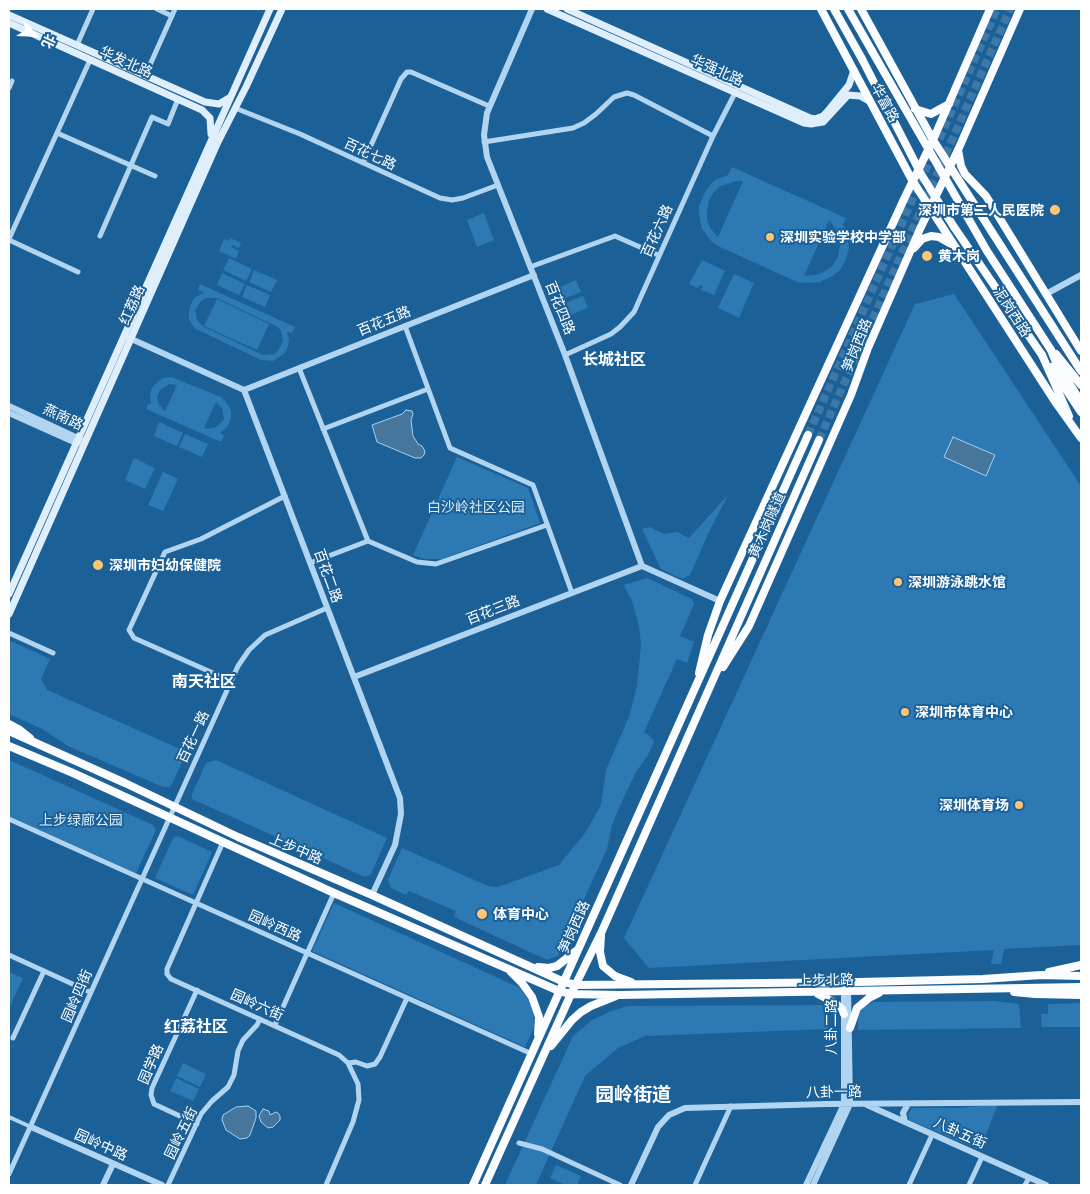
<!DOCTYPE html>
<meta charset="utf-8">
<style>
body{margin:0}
#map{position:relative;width:1090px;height:1194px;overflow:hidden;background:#1c6098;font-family:"Exo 2","Noto Sans SC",sans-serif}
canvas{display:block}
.frame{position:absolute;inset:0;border:10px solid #fff;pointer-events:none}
.north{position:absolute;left:10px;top:10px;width:50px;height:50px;-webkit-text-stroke:4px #1c6098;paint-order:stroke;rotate:115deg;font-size:14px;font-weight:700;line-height:20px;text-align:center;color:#fff}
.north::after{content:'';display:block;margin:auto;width:18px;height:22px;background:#fff;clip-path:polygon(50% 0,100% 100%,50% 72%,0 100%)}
</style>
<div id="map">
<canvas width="1090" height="1194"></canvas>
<div class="frame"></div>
<div class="north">北</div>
</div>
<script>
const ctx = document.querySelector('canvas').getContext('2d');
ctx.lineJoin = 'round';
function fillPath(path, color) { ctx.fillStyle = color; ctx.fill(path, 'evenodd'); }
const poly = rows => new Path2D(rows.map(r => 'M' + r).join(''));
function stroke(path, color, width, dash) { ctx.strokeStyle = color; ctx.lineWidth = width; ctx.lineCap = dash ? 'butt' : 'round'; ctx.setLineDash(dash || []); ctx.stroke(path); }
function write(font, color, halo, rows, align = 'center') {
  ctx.font = font + ' "Exo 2","Noto Sans SC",sans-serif'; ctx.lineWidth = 4; ctx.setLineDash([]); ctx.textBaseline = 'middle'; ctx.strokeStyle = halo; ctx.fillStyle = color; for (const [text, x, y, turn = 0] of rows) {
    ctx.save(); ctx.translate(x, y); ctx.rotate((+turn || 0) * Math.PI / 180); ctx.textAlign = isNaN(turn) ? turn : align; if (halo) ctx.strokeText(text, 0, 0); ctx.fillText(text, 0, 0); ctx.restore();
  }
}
fillPath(poly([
 [732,167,846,218,843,224,848,235,849,248,846,259,840,270,834,275,820,282,805,283,797,282,718,246,711,241,702,229,699,214,699,206,705,192,710,185,715,180,728,175],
 [737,181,743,181,718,237,710,228,707,219,707,210,709,200,714,192,720,186],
 [829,220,836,229,839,237,840,246,837,259,832,266,824,272,816,275,804,276],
 [484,213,494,240,477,247,467,220],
 [230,238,241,243,239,248,233,245,231,247,239,251,236,259,219,251,224,239,229,241],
 [229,258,252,269,246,281,223,270],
 [702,260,725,271,714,295,701,290,703,286,700,285,698,288,689,284],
 [254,270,277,280,271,292,249,282],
 [222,273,245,284,239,295,217,285],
 [734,274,754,283,739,318,718,308],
 [576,280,581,292,561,300,556,289],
 [200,284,295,327,292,333,287,332,289,339,288,346,285,353,273,361,261,360,194,328,189,319,189,311,191,304,195,297,204,293,198,290],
 [206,298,217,298,278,327,281,331,283,341,278,351,274,354,263,355,204,327,197,320,195,310,201,301],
 [247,285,270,295,265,307,242,297],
 [954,294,1081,486,1081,945,1004,949,1001,964,991,964,994,950,649,968,624,938,915,304],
 [583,296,588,308,568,316,563,304],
 [217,299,269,324,257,350,204,326],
 [171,377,221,397,227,403,231,411,231,419,227,427,220,433,224,436,221,442,146,409,148,404,151,404,150,393,153,386,163,378],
 [169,384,177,385,165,411,159,405,157,397,160,390],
 [216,402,222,408,224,419,217,427,206,429,204,428],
 [159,422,183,433,177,446,154,436],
 [185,434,208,444,202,457,179,447],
 [457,457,528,488,540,523,442,559,425,559,413,555],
 [134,458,155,468,145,489,125,480],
 [163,472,178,479,163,511,148,505],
 [728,495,709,532,690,575,682,579,661,569,642,529,649,527,664,534,677,532,689,538],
 [647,578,692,599,694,605,680,636,694,642,687,663,677,659,644,732,650,736,654,742,648,755,636,772,623,799,612,825,607,849,558,956,547,960,454,917,456,911,409,891,406,895,391,888,388,880,402,848,488,886,498,887,559,865,585,833,601,805,606,770,630,714,637,686,641,645,639,626,633,604,624,585],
 [11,641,50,659,41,679,47,690,187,752,172,784,169,787,163,787,68,746,42,729,9,714,9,647],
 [9,760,153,825,156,830,136,873,9,816],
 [216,760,387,838,371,874,365,877,192,799,192,794,206,763],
 [178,836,212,852,193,895,155,878,173,838],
 [334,903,520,988,529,1001,533,1013,534,1027,525,1047,312,951],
 [9,972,23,978,10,1006,9,1005],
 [995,1001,1019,1004,1021,1028,858,1030,858,1016,861,1010,867,1004,873,1002],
 [1081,1003,1081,1027,1042,1027,1041,1014,1048,1014,1048,1004],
 [829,1005,828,1029,645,1036,618,1048,585,1076,536,1185,505,1185,573,1036,592,1020,609,1012,627,1006],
 [183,1063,206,1074,200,1087,177,1076],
 [176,1078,199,1089,193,1101,170,1091],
 [998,1104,980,1150,909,1120,908,1114,912,1108,959,1108],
 [556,1165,581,1176,577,1185,565,1185,550,1178]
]), '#2c79b4');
const water = poly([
 [406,410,412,411,413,414,411,420,413,436,418,444,422,446,425,451,424,455,421,458,415,458,377,442,372,425,402,414,406,410],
 [953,437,995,455,986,476,944,457,953,437],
 [248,1106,256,1111,256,1118,250,1135,247,1138,240,1139,226,1130,222,1120,223,1115,236,1107,248,1106],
 [263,1109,269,1111,270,1115,276,1112,278,1113,280,1116,280,1120,273,1127,268,1128,261,1122,259,1116,263,1109]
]);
fillPath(water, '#46769c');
stroke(water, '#a4d1f2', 1);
stroke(poly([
 [808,435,997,9],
 [819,440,1010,9]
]), '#3e78a7', 8, [8, 4]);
stroke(poly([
 [9,1117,31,1127]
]), '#b1d5f0', 4);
stroke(poly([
 [157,9,172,16],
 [77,45,93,9],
 [145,76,175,9],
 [9,88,12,81],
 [235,108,300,134,440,198,452,200,463,198,498,185],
 [57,133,155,176],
 [484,142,573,128,584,123,596,114,614,97,627,93,634,95,713,136],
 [363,163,401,79,407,72,411,72,489,106],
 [100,236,152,117,168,124,178,99],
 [9,239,90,60],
 [9,240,78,272],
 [530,267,615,236,658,255],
 [405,326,450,448,533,485,572,593],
 [565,355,611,334,620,327,634,312,713,136,736,91],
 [299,368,368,541,417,562,436,564,547,525],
 [323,429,428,389],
 [310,563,368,541],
 [9,633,53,653],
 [231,681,134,638,129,630,165,552,201,539,285,496],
 [9,819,532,1054],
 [223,842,167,969,167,974,171,979,339,1055,348,1063,358,1084,359,1100,353,1122,326,1185],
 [9,955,90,992],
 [197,990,152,1088,151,1095,154,1104,197,1124],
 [275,1025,334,893],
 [13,1038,44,971],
 [348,1063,356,1062,367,1066,375,1064,380,1057,407,998],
 [519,1143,542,1149,620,1185],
 [9,1174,238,666,249,650,265,635,327,608],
 [168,1185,201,1114,212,1101,228,1087,234,1075,238,1051,243,1040,257,1025,260,1019],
 [695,1185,731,1106],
 [909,1185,932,1135],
 [969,1185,982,1157],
 [1025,1185,1029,1178]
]), '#b1d5f0', 5);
stroke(poly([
 [532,9,487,113,484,135,487,157,565,355,642,566,720,601],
 [1046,294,1081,275],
 [127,337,244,390,400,798,401,814,395,845,372,895],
 [244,390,534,275],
 [9,406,82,440],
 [9,413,76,443,81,442],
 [354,677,642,566],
 [867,1105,1046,1185],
 [905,1122,903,1113,908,1104],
 [31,1127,162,1185],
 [103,1185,113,1164],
 [631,1185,658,1127,669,1115,685,1108,826,1104,1081,1102],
 [806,1185,844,1104,844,992,847,982],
 [813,1185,850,1104,848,987]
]), '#b1d5f0', 6);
stroke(poly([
 [547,9,804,123,811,124,823,122,848,95,860,96,869,101],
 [567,9,810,118,815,119,823,116,827,112,849,85,854,70],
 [9,15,205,102,219,104,229,98],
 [9,23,202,110,210,118,211,134],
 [9,594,270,9],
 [9,614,217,144,246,87,282,9]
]), '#dfeefb', 7);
stroke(poly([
 [821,9,912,180,1056,403,1081,438],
 [834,9,862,59],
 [848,9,872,51],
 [861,9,933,140,1081,371],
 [915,109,931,114,949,104],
 [958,150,961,166,965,174,986,196,1081,351],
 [914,248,922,239,931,236,939,237,951,244],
 [1051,350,1055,360,1081,402],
 [1056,354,1081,385],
 [1042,355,1069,416],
 [1051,367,1081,412],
 [723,667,749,626,851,395,868,348,920,229,958,150,1020,9],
 [699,673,708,635,720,601,905,197,933,140,990,9],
 [9,724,20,730,30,738],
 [9,731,125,783,238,837,372,895,564,982,576,985,859,982,983,979,1041,975,1081,976],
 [9,746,73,773,334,893,559,991,571,994,619,995,1081,987],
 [601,935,600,952,603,966,615,976,631,982],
 [538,967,549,968,557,966,576,951],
 [511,972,522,983,532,997,539,1017,538,1034],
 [1049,972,1081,965],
 [1014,992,1035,994,1081,995],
 [818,994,835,1003,842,1009,844,1014],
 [850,1028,857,1008,869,998,879,993],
 [551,1046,572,1020,581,1012,591,1006,616,996],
 [473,1185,808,435],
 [485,1185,571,994,602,931,819,440]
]), '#fafcff', 8);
stroke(poly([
 [872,51,987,251,1051,350],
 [862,59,921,174,954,227,1042,355]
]), '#fafcff', 8);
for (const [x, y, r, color] of [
 [1055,210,6,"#ffc570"],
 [770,237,5,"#ffc570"],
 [927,256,6,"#ffc570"],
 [98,565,6,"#ffc570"],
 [898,582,5,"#ffc570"],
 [905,712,5,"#ffc570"],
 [1019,805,5,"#ffc570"],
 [482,914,6,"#ffc570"]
]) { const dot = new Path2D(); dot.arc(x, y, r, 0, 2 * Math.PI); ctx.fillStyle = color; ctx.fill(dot); stroke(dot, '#1c6098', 2); }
write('14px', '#fff', '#1c6098', [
 ["华发北路",126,62,24],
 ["华强北路",717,70,24],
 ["华富路",885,103,62],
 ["百花七路",370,154,25],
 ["百花六路",657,231,-66],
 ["红荔路",132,305,-66],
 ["百花四路",560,308,68],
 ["泥岗西路",1012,312,57],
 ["百花五路",384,321,-22],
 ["笋岗西路",857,345,-68],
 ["燕南路",63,417,25],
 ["黄木岗隧道",767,525,-66],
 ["百花二路",328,576,70],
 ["百花三路",493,610,-21],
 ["百花一路",193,737,-65],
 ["上步中路",296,849,23],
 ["园岭西路",275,926,24],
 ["笋岗西路",574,927,-66],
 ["上步北路",826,980,-1],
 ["园岭四街",77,996,-67],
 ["园岭六街",257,1005,24],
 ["八卦二路",831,1027,-90],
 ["园学路",151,1064,-67],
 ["八卦一路",834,1092,-1],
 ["园岭五街",181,1133,-64],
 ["八卦五街",960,1133,24],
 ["园岭中路",101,1145,24]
]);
write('bold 14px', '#fff', '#1c6098', [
 ["深圳市第二人民医院",1044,210,"right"],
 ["深圳实验学校中学部",780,237],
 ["黄木岗",938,256],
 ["深圳市妇幼保健院",109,565],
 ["深圳游泳跳水馆",908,582],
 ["深圳市体育中心",915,712],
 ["深圳体育场",1009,805,"right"],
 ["体育中心",493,914]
], 'left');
write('14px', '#d8ecfb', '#1c6098', [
 ["白沙岭社区公园",476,507],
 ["上步绿廊公园",81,820]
]);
write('bold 16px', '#fff', '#1c6098', [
 ["长城社区",614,360],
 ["南天社区",204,682],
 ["红荔社区",196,1027]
]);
write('bold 19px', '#fff', '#1c6098', [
 ["园岭街道",633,1095]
]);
</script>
